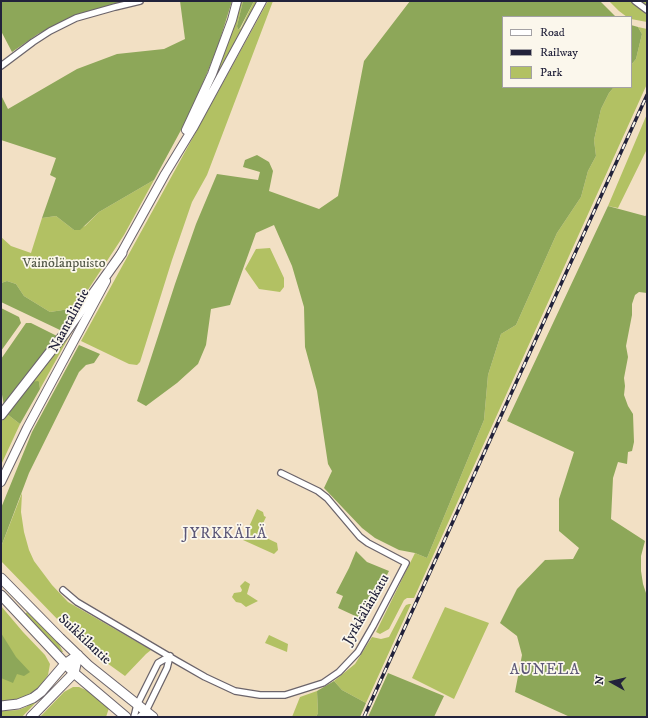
<!DOCTYPE html>
<meta charset="utf-8">
<style>
body{margin:0}
#map{position:relative;width:648px;height:718px;overflow:hidden;background:#f2e0c4;font-family:"IM FELL DW Pica",serif}
canvas{display:block}
.frame{position:absolute;inset:0;border:2px solid #22223b;pointer-events:none}
.legend{position:absolute;left:502px;top:16px;width:130px;height:72px;box-sizing:border-box;background:#fbf7ec;border:1px solid #a4a2a5;margin:0;padding:5px 7px;list-style:none;font-size:12px;color:#22223b}
.legend li{display:flex;align-items:center;gap:8px;height:20px}
.legend b{width:20px;border:1px solid #a4a2a5}
.north{position:absolute;left:592px;top:662px;width:40px;height:40px;-webkit-text-stroke:3px #fbf7ec;paint-order:stroke;rotate:278deg;font-size:11px;font-weight:700;line-height:16px;text-align:center;color:#22223b}
.north::after{content:'';display:block;margin:auto;width:14px;height:18px;background:#22223b;clip-path:polygon(50% 0,100% 100%,50% 72%,0 100%)}
</style>
<div id="map">
<canvas width="648" height="718"></canvas>
<div class="frame"></div>
<ul class="legend">
<li><b style="height:5px;background:#fff"></b>Road</li>
<li><b style="height:5px;background:#22223b"></b>Railway</li>
<li><b style="height:11px;background:#b2c163"></b>Park</li>
</ul>
<div class="north">N</div>
</div>
<script>
const ctx = document.querySelector('canvas').getContext('2d');
ctx.lineJoin = 'round';
function fillPath(path, color) { ctx.fillStyle = color; ctx.fill(path, 'evenodd'); }
const poly = rows => new Path2D(rows.map(r => 'M' + r).join(''));
function stroke(path, color, width, dash) { ctx.strokeStyle = color; ctx.lineWidth = width; ctx.lineCap = dash ? 'butt' : 'round'; ctx.setLineDash(dash || []); ctx.stroke(path); }
function write(font, color, halo, rows, align = 'center') {
  ctx.font = font + ' "IM FELL DW Pica",serif'; ctx.lineWidth = 3.5; ctx.setLineDash([]); ctx.textBaseline = 'middle'; ctx.strokeStyle = halo; ctx.fillStyle = color; for (const [text, x, y, turn = 0] of rows) {
    ctx.save(); ctx.translate(x, y); ctx.rotate((+turn || 0) * Math.PI / 180); ctx.textAlign = isNaN(turn) ? turn : align; if (halo) ctx.strokeText(text, 0, 0); ctx.fillText(text, 0, 0); ctx.restore();
  }
}
fillPath(poly([
 [241,1,243,1,237,26,238,30,241,28,254,1,259,1,215,77,238,14],
 [268,1,273,1,207,175,192,202,172,260,140,362,137,365,129,364,81,341],
 [609,1,647,1,647,22,631,19,631,17,627,17,619,11],
 [638,27,647,29,647,84,414,598,407,598,404,600,389,629,380,634,376,632,415,553,427,558,484,420,488,375,501,334,516,325,557,233,581,197,588,171,596,156,594,140,601,109,609,93,614,87,631,87,631,65,636,59,642,34],
 [647,114,647,149,618,208,608,206],
 [154,180,124,235,76,308,50,312,24,296,16,284,7,281,1,283,1,237,11,246,31,253,42,218,56,216,74,230,85,226,99,212],
 [270,248,284,278,284,287,280,292,259,289,245,269,256,249],
 [69,334,70,335,40,389,39,382,31,382],
 [7,414,20,424,1,465,1,422],
 [22,493,21,512,24,532,29,550,34,561,52,585,68,602,151,650,146,654,125,676,100,658,61,623,1,561,1,547],
 [257,509,263,512,264,516,266,517,258,534,277,543,278,550,274,554,243,540],
 [245,581,250,584,247,594,258,601,246,607,241,603,236,602,232,597,234,593,241,592,242,590,240,586],
 [409,604,411,604,366,703,342,690,334,681,355,664,372,637,381,639,389,637,404,608,406,605],
 [1,606,23,632,45,655,50,664,48,675,41,685,32,694,19,700,1,703],
 [445,607,489,623,454,699,412,678],
 [27,612,59,644,63,652,61,652,25,614],
 [269,635,288,644,287,652,265,643],
 [73,687,79,687,88,691,109,708,106,717,40,717,64,692],
 [317,691,318,713,316,717,292,717,300,697],
 [42,696,22,717,1,717,1,711,18,710,26,707]
]), '#b2c163');
fillPath(poly([
 [1,1,134,1,74,16,38,34,12,52,1,31],
 [180,1,232,1,218,46,205,78,187,119,154,180,99,212,80,230,74,230,56,216,42,218,56,178,50,175,56,158,1,140,1,95,8,109,77,69,117,54,164,49,185,39],
 [243,1,254,1,240,28,238,30,237,26],
 [410,1,600,1,616,17,503,17,503,87,614,87,609,93,601,109,594,140,596,156,588,171,581,197,557,233,516,325,501,334,488,375,484,420,427,558,415,553,399,550,375,538,362,528,324,488,332,471,328,464,317,391,305,347,304,307,292,266,274,225,256,233,230,305,211,309,206,345,198,364,177,383,146,406,137,401,175,284,196,224,217,174,258,180,260,172,243,167,245,160,257,155,269,162,273,171,269,191,319,209,338,196,364,61],
 [631,25,638,27,642,34,636,59,631,65],
 [608,206,645,216,647,215,647,293,639,292,635,295,632,304,632,315,626,346,628,357,624,378,625,386,624,395,628,406,633,414,634,442,632,451,628,452,627,464,618,462,613,478,611,519,645,541,641,556,641,571,643,584,647,596,647,717,570,717,515,692,522,655,517,636,500,623,517,589,545,560,573,559,579,548,559,531,559,499,574,452,507,421],
 [7,281,16,284,24,296,50,312,76,308,60,330,1,302,1,283],
 [1,308,19,317,21,323,1,351],
 [26,323,31,323,57,336,4,406,1,389,1,359],
 [79,345,100,354,94,363,86,365,79,372,29,473,1,547,1,508,32,432],
 [38,381,39,382,40,389,20,424,7,414,31,382],
 [356,551,367,562,389,571,364,620,338,608,343,596,336,593,349,568],
 [1,633,16,657,30,672,24,676,17,674,13,683,1,678],
 [388,673,444,696,434,717,368,717],
 [334,681,342,690,366,703,360,717,316,717,318,713,317,691]
]), '#8da759');
const street = poly([
 [635,1,647,10],
 [1,66,33,42,50,31,76,18,115,7,140,1],
 [63,590,77,602,177,661,205,677,235,691,260,695,285,695,323,683,339,672,358,652,373,626,406,563,368,543,360,537,327,498,318,491,281,473],
 [134,717,137,705,158,663,170,656],
 [139,717,146,711,167,668,170,656]
]);
const secondary = poly([
 [186,130,212,74,232,20,237,1],
 [118,259,165,174,193,128,262,1],
 [1,482,27,428,106,281]
]);
const primary = poly([
 [1,415,65,333,122,253],
 [1,578,60,638,88,665,153,717],
 [1,595,74,673,126,717],
 [1,706,18,704,33,698,41,692,65,664,78,655],
 [31,717,74,673,78,655]
]);
stroke(street, '#6b646b', 8);
stroke(secondary, '#6b646b', 10);
stroke(primary, '#6b646b', 11);
stroke(street, '#fff', 5.5);
stroke(secondary, '#fff', 8);
stroke(primary, '#fff', 9);
const rail = poly([
 [364,717,647,95]
]);
stroke(rail, '#22223b', 3.5);
stroke(rail, '#fbf7ec', 2, [6]);
write('14px', '#545a49', '#fbf7ec', [
 ["Väinölänpuisto",64,264]
]);
write('14px', '#22223b', '#fbf7ec', [
 ["Naantalintie",70,321,-62],
 ["Jyrkkälänkatu",367,610,-60],
 ["Suikkilantie",84,640,43]
]);
ctx.letterSpacing = '1px';
write('15px', '#5b5677', '#fbf7ec', [
 ["JYRKKÄLÄ",225,535],
 ["AUNELA",545,671]
]);
ctx.letterSpacing = '0px';
</script>
